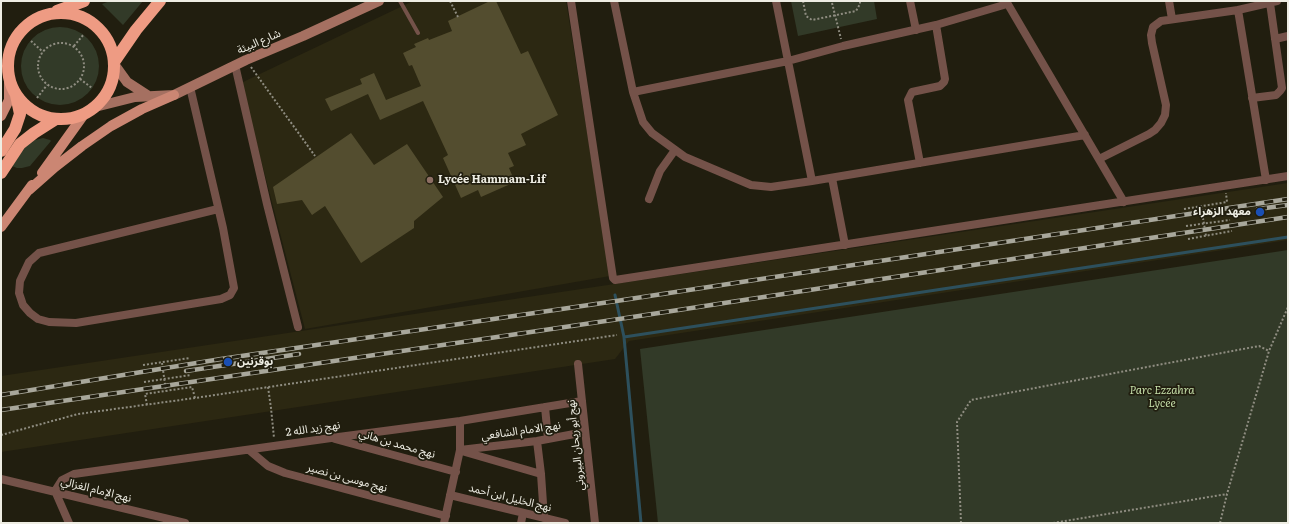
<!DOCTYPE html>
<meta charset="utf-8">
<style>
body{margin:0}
#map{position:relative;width:1289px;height:524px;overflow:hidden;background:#211e0f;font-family:Literata,serif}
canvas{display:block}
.frame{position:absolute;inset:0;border:2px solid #eeede3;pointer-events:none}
</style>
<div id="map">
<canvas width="1289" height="524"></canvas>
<div class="frame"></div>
</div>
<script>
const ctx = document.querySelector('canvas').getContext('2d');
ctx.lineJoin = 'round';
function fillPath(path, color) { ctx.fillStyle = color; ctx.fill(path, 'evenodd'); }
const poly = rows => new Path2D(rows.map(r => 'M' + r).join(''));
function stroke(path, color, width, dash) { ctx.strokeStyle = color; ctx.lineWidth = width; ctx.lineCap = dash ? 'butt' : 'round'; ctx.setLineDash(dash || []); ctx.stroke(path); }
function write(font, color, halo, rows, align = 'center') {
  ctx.font = font + ' Literata,"Noto Sans Arabic",serif'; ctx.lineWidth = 3.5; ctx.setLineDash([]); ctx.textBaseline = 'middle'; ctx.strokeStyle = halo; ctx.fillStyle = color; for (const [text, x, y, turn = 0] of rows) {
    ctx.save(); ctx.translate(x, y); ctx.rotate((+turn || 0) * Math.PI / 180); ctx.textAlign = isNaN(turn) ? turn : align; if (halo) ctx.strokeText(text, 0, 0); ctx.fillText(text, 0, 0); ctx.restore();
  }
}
fillPath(poly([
 [413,1,566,1,610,276,305,329,241,83],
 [1288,183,1288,240,629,341,615,359,1,452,1,376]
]), '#2c2812');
fillPath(poly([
 [110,1,143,1,123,25,102,4],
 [791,1,874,1,877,19,798,36],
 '21 66a39 39 0 1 1 78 0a39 39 0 1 1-78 0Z',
 [43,138,50,140,51,141,30,166,22,168,17,168,12,166,26,145,35,140],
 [1288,250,1288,523,658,523,640,349]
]), '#323a28');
stroke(poly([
 [615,295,624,337,641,523],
 [624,337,1288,237]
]), '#2d505d', 3);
fillPath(poly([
 [490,1,496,1,521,54,528,51,558,115,521,134,526,145,508,153,514,166,509,168,515,182,481,197,478,190,461,198,443,158,448,155,423,101,380,120,368,94,331,111,325,99,362,84,360,79,374,73,386,100,421,86,412,65,409,66,403,53,416,47,414,44,428,38,429,40,452,31,448,21],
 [351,133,374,165,407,144,443,197,414,221,414,228,361,263,325,206,312,215,302,200,277,204,273,187]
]), '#534d2f');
stroke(poly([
 [450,1,458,17],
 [803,1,806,16,812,20,856,11,860,4,860,1],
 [1,2,2,1],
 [832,3,841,39],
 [31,41,43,52],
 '38 66a23 23 0 1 1 46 0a23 23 0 1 1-46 0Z',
 [74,46,84,34],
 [251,67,315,156],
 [80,79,92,88],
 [37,98,47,85],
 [1201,206,1206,236],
 [1184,209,1227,202,1226,193],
 [1186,226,1230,220],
 [1188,239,1232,231],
 [162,363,166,391],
 [143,365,190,358],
 [144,382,191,375],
 [268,387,271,408,274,438],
 [147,405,145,394,192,387,195,398],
 [1,435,78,414,195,398,617,335],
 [961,523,957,422,971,400,1259,346,1269,351],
 [1053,523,1227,494],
 [1220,523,1227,494,1269,351,1288,307]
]), '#8f8d81', 2, [2, 2]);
stroke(poly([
 [400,1,418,33]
]), '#745249', 4);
stroke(poly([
 [571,1,613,278,615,280,1288,176],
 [614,1,633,92,643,122,652,133,685,157,751,185,771,187,812,181,1085,135],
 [776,1,812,181],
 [910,1,916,30],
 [1006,1,1124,202],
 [1169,1,1172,19],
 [1275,39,1288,36],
 [235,65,267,204,298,327],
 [190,87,223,228,234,288,230,295,221,299,76,323,49,322,38,319,30,313,23,305,19,293,20,281,29,262,39,253,218,209],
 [633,92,788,61,843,46,936,25,1007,4],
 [1252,98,1276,95,1280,91,1282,88,1270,3],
 [1099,159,1149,134,1155,130,1161,123,1165,115,1166,105,1152,43,1151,35,1153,27,1161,21,1238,10],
 [920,163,908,100,912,92,940,86,944,82,945,79,936,25],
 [832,178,845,245],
 [1266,180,1238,10,1277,1],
 [649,199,660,171,675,150],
 [578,364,595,523],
 [545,407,548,439],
 [335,439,456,472],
 [537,441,541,474,544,518],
 [249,450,268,466,285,473,446,516],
 [460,450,537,441,585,432],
 [465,452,541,474],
 [1,479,185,523],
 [450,495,565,523],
 [69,523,55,491,62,480,74,474,331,438,460,421,582,401],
 [444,523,460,450,460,421],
 [521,523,523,513]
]), '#745249', 8);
stroke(poly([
 [114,64,127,82,147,95],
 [95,107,135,97,174,95,246,60,303,36,379,1]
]), '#a57061', 10);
stroke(poly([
 [1,116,9,100,9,80],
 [42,173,85,113],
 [29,190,55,167,82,146,111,126,142,109,174,95],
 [1,227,32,185]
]), '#cb8673', 10);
stroke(poly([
 [57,11,84,1],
 '8 66a53 53 0 1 1 106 0a53 53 0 1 1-106 0Z',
 [114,62,136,30,160,1],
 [1,151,15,129,20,114,16,95],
 [1,173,20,144,34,133,56,119]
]), '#ee9b83', 12);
const rail = poly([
 [1258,209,1288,205],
 [186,371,299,354],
 [1,395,221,359,623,300,1288,199],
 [1,410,626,318,1288,217]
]);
stroke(rail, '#a8a79b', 4.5);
stroke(rail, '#211e0f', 3, [9]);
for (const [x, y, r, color] of [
 [430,180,4,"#8d6e63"],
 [1260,212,5,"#1a4fb4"],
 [228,362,5,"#1a4fb4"]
]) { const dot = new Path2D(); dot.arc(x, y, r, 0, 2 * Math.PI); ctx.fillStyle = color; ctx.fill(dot); stroke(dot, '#211e0f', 1.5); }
write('11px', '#eeede3', '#211e0f', [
 ["شارع البيئة",259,42,-23],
 ["نهج زيد الله 2",313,429,-8],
 ["نهج الامام الشافعي",521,431,-8],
 ["نهج محمد بن هاني",397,444,16],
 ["نهج أبو ريحان البيروني",576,445,-96],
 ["نهج موسى بن نصير",347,478,15],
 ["نهج الإمام الغزالي",96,490,14],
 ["نهج الخليل ابن أحمد",510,498,14]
]);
write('bold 11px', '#eeede3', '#211e0f', [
 ["Lycée Hammam-Lif",438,180],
 ["معهد الزهراء",1251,212,"right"],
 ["بوقرنين",237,362]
], 'left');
write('italic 11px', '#c5dea9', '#211e0f', [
 ["Parc Ezzahra",1162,391],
 ["Lycée",1162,404]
]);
</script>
